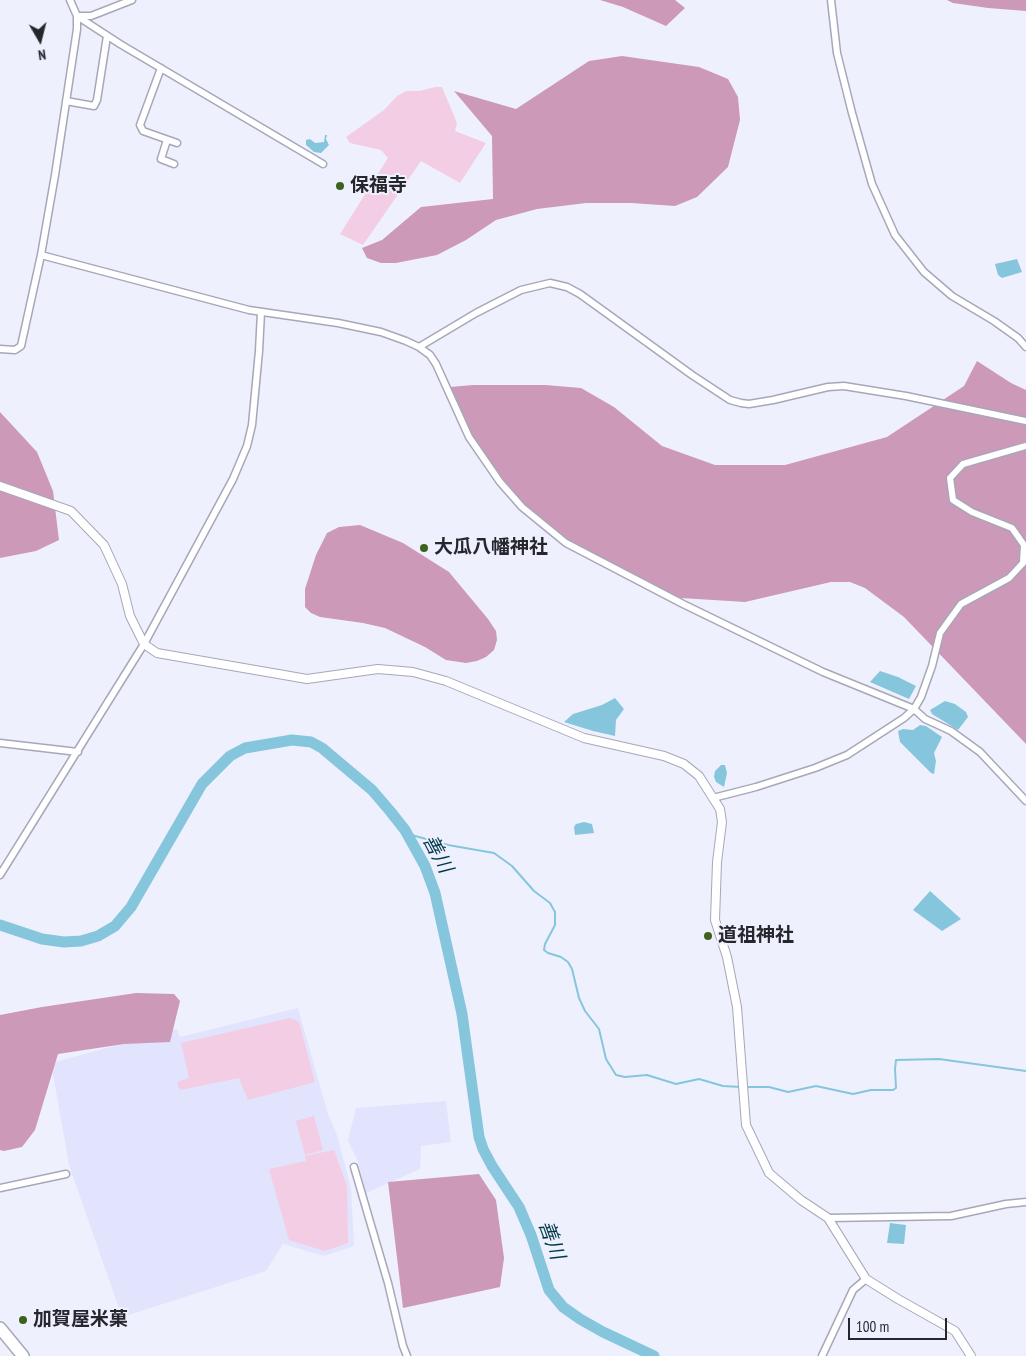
<!DOCTYPE html>
<meta charset="utf-8">
<style>
body{margin:0}
#map{position:relative;width:1026px;height:1356px;overflow:hidden;background:#eff0fe;font-family:"PT Sans Narrow",sans-serif}
canvas{display:block}
.north{position:absolute;left:15px;top:15px;width:50px;height:50px;-webkit-text-stroke:4px #eff0fe;paint-order:stroke;rotate:172deg;font-size:14px;font-weight:700;line-height:20px;text-align:center;color:#26272d}
.north::after{content:'';display:block;margin:auto;width:18px;height:22px;background:#26272d;clip-path:polygon(50% 0,100% 100%,50% 72%,0 100%)}
.scale{position:absolute;left:848px;top:1318px;width:99px;height:22px;box-sizing:border-box;border:2px solid #26272d;border-top:0;padding-left:6px;font-size:15px;line-height:18px;white-space:nowrap;color:#26272d;-webkit-text-stroke:4px #eff0fe;paint-order:stroke}
</style>
<div id="map">
<canvas width="1026" height="1356"></canvas>
<div class="north">N</div>
<div class="scale">100 m</div>
</div>
<script>
const ctx = document.querySelector('canvas').getContext('2d');
ctx.lineJoin = 'round';
function fillPath(path, color) { ctx.fillStyle = color; ctx.fill(path, 'evenodd'); }
const poly = rows => new Path2D(rows.map(r => 'M' + r).join(''));
function stroke(path, color, width, dash) { ctx.strokeStyle = color; ctx.lineWidth = width; ctx.lineCap = dash ? 'butt' : 'round'; ctx.setLineDash(dash || []); ctx.stroke(path); }
function write(font, color, halo, rows, align = 'center') {
  ctx.font = font + ' "PT Sans Narrow","Noto Sans JP",sans-serif'; ctx.lineWidth = 4; ctx.setLineDash([]); ctx.textBaseline = 'middle'; ctx.strokeStyle = halo; ctx.fillStyle = color; for (const [text, x, y, turn = 0] of rows) {
    ctx.save(); ctx.translate(x, y); ctx.rotate((+turn || 0) * Math.PI / 180); ctx.textAlign = isNaN(turn) ? turn : align; if (halo) ctx.strokeText(text, 0, 0); ctx.fillText(text, 0, 0); ctx.restore();
  }
}
fillPath(poly([
 [298,1008,328,1114,337,1135,351,1188,354,1246,324,1256,283,1244,266,1271,122,1317,69,1165,51,1063,177,1029,180,1037],
 [446,1101,451,1142,421,1146,420,1169,366,1193,358,1162,348,1140,356,1108]
]), '#e2e3fd');
fillPath(poly([
 [435,87,442,87,457,123,455,131,486,143,460,183,421,161,363,245,340,234,388,158,381,150,350,143,346,137,384,110,397,96,406,91,419,91],
 [290,1018,299,1022,315,1082,248,1100,239,1078,180,1090,177,1082,189,1078,181,1043],
 [314,1116,323,1150,305,1155,296,1121],
 [334,1150,347,1186,348,1243,325,1251,289,1240,269,1169,306,1161,305,1156]
]), '#f3cde3');
fillPath(poly([
 [600,0,675,0,685,8,666,26,623,7],
 [947,0,1026,0,1026,11,988,8,953,3],
 [622,56,699,67,728,79,738,97,740,120,728,167,697,197,675,206,631,203,586,203,537,209,496,220,466,240,437,255,396,263,381,263,367,258,362,248,382,240,421,207,493,199,492,136,454,91,516,109,589,61],
 [977,361,1011,383,1026,390,1026,744,904,617,865,588,850,582,831,582,745,602,681,598,628,580,549,532,496,483,465,433,450,387,473,385,545,385,581,388,614,407,662,446,715,465,785,465,887,437,964,386],
 [0,412,37,452,53,491,59,540,36,551,0,558],
 [360,525,403,543,449,572,488,619,496,631,497,640,494,650,486,657,477,661,466,663,446,660,425,647,385,628,363,623,320,617,311,613,305,607,305,589,316,555,327,533,339,527],
 [136,993,174,994,180,1001,170,1042,124,1044,58,1054,35,1130,22,1147,4,1151,0,1150,0,1015,42,1007],
 [479,1174,496,1200,504,1258,500,1287,403,1308,388,1182]
]), '#cc99b8');
fillPath(poly([
 [325,135,327,135,326,139,329,145,321,153,314,152,306,145,306,140,310,139,315,143,324,142],
 [1017,259,1022,272,1002,278,998,275,995,264],
 [880,671,898,677,916,686,909,699,870,682],
 [615,698,624,709,616,720,615,736,593,731,564,722,573,714,602,705],
 [945,701,955,704,966,712,968,717,958,730,932,714,930,710],
 [920,725,926,726,942,737,934,753,936,761,934,774,931,773,900,742,898,731,903,729,913,730],
 [721,765,725,765,727,773,724,787,716,782,714,777,715,771],
 [584,822,592,824,594,833,575,835,574,827,576,824],
 [930,891,961,919,942,931,913,910],
 [890,1223,906,1225,904,1244,887,1243]
]), '#86c6dd');
stroke(poly([
 [408,834,448,845,494,853,512,866,534,891,550,903,555,912,555,925,545,944,544,950,548,953,561,957,568,962,572,969,579,998,585,1011,599,1029,606,1059,616,1075,625,1077,647,1075,676,1084,699,1079,723,1086,741,1087],
 [746,1087,769,1087,788,1092,816,1086,853,1094,871,1090,893,1090,896,1088,895,1069,896,1060,939,1059,1026,1071]
]), '#86c6dd', 2);
stroke(poly([
 [0,925,42,939,64,942,81,941,98,936,115,926,131,907,202,784,230,756,245,748,292,740,311,742,322,748,372,790,390,811,405,830,425,866,435,893,462,1014,479,1137,483,1149,492,1166,519,1207,531,1235,549,1290,563,1307,580,1319,603,1332,654,1356]
]), '#86c6dd', 11);
const minor = poly([
 [831,0,837,53,852,113,872,184,895,235,924,272,952,296,994,321,1018,338,1026,347],
 [77,16,120,44,323,164],
 [77,16,91,16,132,0],
 [161,68,140,125,143,131,177,143],
 [66,101,94,106,97,100,107,36],
 [167,140,161,159,174,164],
 [41,255,249,310,338,323,381,332,406,341,419,347,430,355,436,364,469,437,500,482,522,507,566,543,683,604,823,672,914,709,925,719,951,731,980,752,1026,801],
 [419,347,476,313,521,290,550,283,567,287,580,294,692,375,730,400,741,403,749,404,773,400,828,387,844,386,906,396,1026,421],
 [0,349,15,350,21,346,41,255,55,175,77,29,77,16,70,0],
 [0,743,78,752],
 [713,798,756,787,815,768,847,755,904,718,914,709,921,697,932,666,940,633,961,604,1009,578,1023,563,1024,545,1012,528,972,512,953,500,950,478,963,464,1026,446],
 [0,875,144,644,233,479,247,446,252,425,259,351,261,312],
 [354,1167,388,1283,403,1346,407,1356],
 [0,1188,66,1174],
 [828,1218,951,1216,1006,1204,1026,1202],
 [822,1356,853,1290,866,1279]
]);
const tertiary = poly([
 [0,486,71,511,104,545,122,584,130,616,144,644,157,653,307,679,378,669,413,672,446,681,584,738,664,756,684,764,699,776,720,809,722,822,717,862,715,920,727,957,737,1007,746,1125,769,1173,801,1200,828,1218,866,1279,898,1299,955,1331,971,1356]
]);
const trunk = poly([
 [0,1328,23,1356]
]);
stroke(minor, '#a6a7b8', 9);
stroke(tertiary, '#a6a7b8', 10);
stroke(trunk, '#a6a7b8', 14);
stroke(minor, '#fff', 6);
stroke(tertiary, '#fff', 8);
stroke(trunk, '#fff', 11);
for (const [x, y, r, color] of [
 [340,186,5,"#3d621c"],
 [424,548,5,"#3d621c"],
 [708,936,5,"#3d621c"],
 [23,1320,5,"#3d621c"]
]) { const dot = new Path2D(); dot.arc(x, y, r, 0, 2 * Math.PI); ctx.fillStyle = color; ctx.fill(dot); stroke(dot, '#eff0fe', 2); }
write('bold 19px', '#26272d', '#eff0fe', [
 ["保福寺",350,186],
 ["大瓜八幡神社",434,548],
 ["道祖神社",718,936],
 ["加賀屋米菓",33,1320]
], 'left');
write('italic 20px', '#003a4a', '#eff0fe', [
 ["善川",437,854,62],
 ["善川",551,1240,70]
]);
</script>
